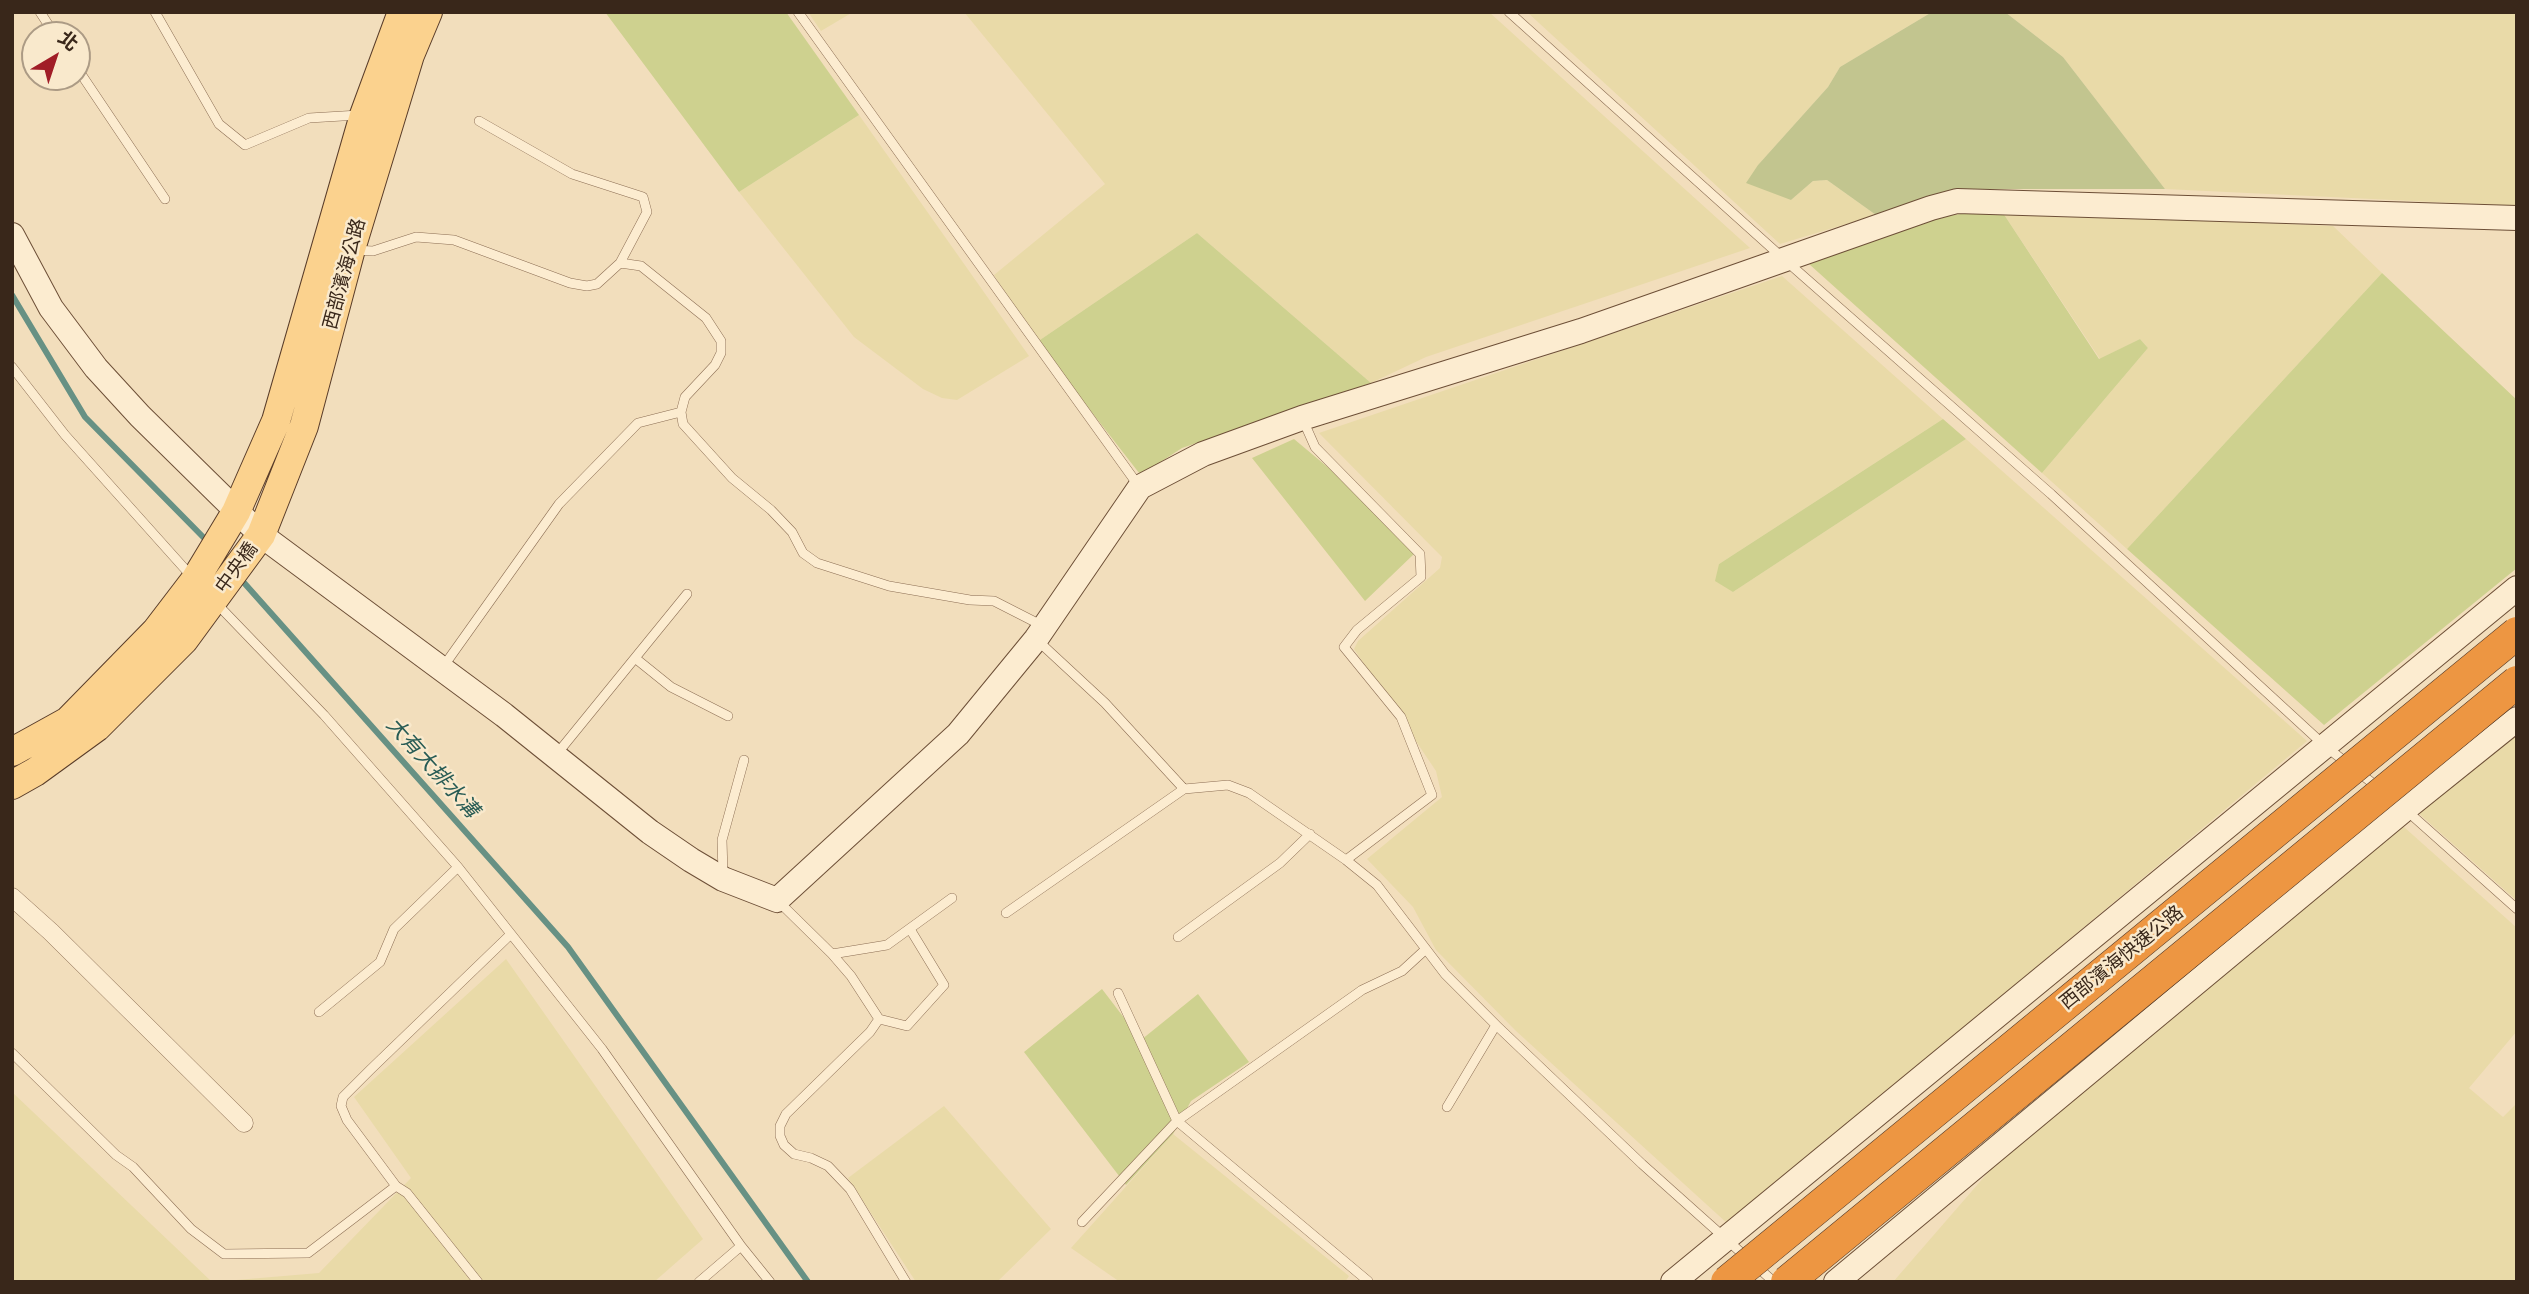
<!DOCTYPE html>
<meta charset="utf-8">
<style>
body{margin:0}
#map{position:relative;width:2529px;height:1294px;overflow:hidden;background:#f2debc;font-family:"Libre Baskerville","Noto Sans TC",serif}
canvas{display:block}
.frame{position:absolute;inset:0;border:14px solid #39271a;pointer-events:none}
.north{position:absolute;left:21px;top:21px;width:70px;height:70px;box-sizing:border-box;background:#f9e9cc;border:2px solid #ac9b85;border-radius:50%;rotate:39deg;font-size:19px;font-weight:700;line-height:28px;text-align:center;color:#39271a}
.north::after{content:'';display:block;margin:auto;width:24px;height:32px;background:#a11d27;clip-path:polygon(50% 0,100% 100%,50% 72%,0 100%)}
</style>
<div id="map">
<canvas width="2529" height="1294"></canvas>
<div class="frame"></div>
<div class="north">北</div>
</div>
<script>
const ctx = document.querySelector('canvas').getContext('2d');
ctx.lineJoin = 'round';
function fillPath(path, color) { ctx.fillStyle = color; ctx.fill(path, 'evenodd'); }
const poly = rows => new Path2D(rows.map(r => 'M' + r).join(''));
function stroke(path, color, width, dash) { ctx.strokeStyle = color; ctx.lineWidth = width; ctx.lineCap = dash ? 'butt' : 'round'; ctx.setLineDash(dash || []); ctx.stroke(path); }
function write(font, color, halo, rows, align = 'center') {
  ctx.font = font + ' "Libre Baskerville","Noto Sans TC",serif'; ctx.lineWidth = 5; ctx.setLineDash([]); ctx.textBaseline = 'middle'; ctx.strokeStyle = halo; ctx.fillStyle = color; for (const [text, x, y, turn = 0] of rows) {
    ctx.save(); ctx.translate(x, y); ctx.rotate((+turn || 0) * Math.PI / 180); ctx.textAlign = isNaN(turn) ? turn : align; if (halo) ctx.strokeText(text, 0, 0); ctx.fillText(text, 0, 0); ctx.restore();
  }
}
fillPath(poly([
 [808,12,853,12,821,31],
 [964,12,1489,12,1750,248,1426,357,1371,383,1197,233,1037,342,994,275,1105,184],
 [1527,12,1932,12,1840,67,1828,87,1758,165,1791,200,1813,181,1827,180,1876,215,1780,244],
 [2005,12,2515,12,2517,206,2165,189,2063,57],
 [859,115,1029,356,957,400,942,398,923,389,854,337,739,192],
 [2003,213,2333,226,2382,273,2127,549,2042,473,2148,348,2140,339,2100,359],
 [1782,276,1943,419,1719,564,1733,592,1966,439,2307,741,1728,1224,1516,1031,1436,950,1413,907,1367,859,1442,797,1436,771,1354,649,1358,641,1440,568,1442,557,1319,433],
 [2517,721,2517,901,2416,811],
 [2398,825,2404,827,2517,928,2517,1031,2469,1088,2503,1117,2517,1103,2517,1282,1893,1282,2050,1101],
 [506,959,703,1239,654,1282,213,1282,319,1273,411,1178,354,1097],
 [12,1092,212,1282,12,1282],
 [944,1106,1051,1229,997,1282,916,1282,848,1178],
 [1173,1134,1349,1276,1345,1282,1120,1282,1071,1248]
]), '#e9daa8');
fillPath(poly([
 [605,12,786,12,859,115,739,192],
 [1973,212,2003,213,2099,359,2140,339,2148,348,2042,473,1809,264,1936,218],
 [1197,233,1371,383,1182,448,1159,463,1143,478,1037,342],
 [2382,273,2517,400,2517,568,2324,725,2127,549],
 [1943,419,1966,439,1733,592,1715,581,1719,564],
 [1294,439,1398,526,1414,554,1365,601,1252,458],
 [1102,989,1141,1040,1198,994,1249,1062,1191,1101,1173,1134,1126,1185,1024,1052]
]), '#ced18f');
fillPath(poly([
 [1932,12,2005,12,2063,57,2165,189,1959,189,1876,215,1827,180,1813,181,1791,200,1746,183,1758,165,1828,87,1840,67]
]), '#c2c58f');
stroke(poly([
 [12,295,85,417,208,542],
 [238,576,568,947,808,1282]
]), '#679184', 6);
const lane = poly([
 [40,12,55,35],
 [155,12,219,124,245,145,309,118,359,115],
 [798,12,1138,485],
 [1509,12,1785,260,2051,494,2325,746,2380,789],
 [77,68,165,199],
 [479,121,572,174,643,197,647,212,620,263],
 [353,250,373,251,416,237,454,240,570,283,587,286,597,284,620,263,641,266,706,318,721,341,721,353,715,365,685,397,681,412,683,424,732,478,771,510,792,532,803,553,817,563,889,586,970,600,994,601,1043,626],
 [12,367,65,435,193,578],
 [1303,420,1315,447,1420,554,1421,577,1357,630,1344,647,1401,717,1432,795,1346,860],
 [217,604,324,715,458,867,602,1049,741,1246,770,1282],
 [1037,640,1105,703,1184,789,1228,785,1249,793,1346,860,1377,885,1445,974,1496,1025,1642,1164,1774,1282],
 [635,658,671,687,728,716],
 [443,667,559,504,638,423,681,412],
 [556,755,687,594],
 [2407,811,2517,909],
 [723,874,722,840,744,760],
 [778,901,832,954,851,976,879,1019,870,1032,786,1114,780,1126,780,1136,784,1145,794,1154,811,1158,828,1166,850,1189,906,1282],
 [1006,913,1184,789],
 [1178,937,1280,863,1310,834],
 [832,954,887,945,952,898],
 [1118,993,1177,1121,1368,1281],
 [319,1012,380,962,394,929,458,867],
 [879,1019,907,1026,944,985,910,929],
 [12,1053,116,1155,133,1167,191,1229,224,1254,308,1253,396,1186],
 [1447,1107,1496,1025],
 [1082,1222,1177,1121,1362,990,1402,971,1426,949],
 [478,1282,407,1193,396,1186,347,1120,341,1106,343,1097,370,1070,511,934],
 [699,1282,741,1246]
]);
const street = poly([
 [12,897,51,932,244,1123]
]);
const secondary = poly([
 [12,235,51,308,96,368,140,416,261,535,504,715,650,832,691,860,723,879,777,900,958,734,1036,639,1140,487,1203,454,1302,418,1581,331,1931,208,1957,201,2517,218],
 [1673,1282,2517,588],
 [1836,1282,2405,809,2517,719]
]);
const primary = poly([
 [12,752,68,721,156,631,195,580,236,512,276,421,364,115,402,12],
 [12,785,35,772,97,727,184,640,261,535,304,426,351,249,410,55,428,12]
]);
stroke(lane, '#8c6e54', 10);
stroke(street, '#8c6e54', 19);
stroke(secondary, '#6d4f37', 26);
stroke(primary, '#593c29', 30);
stroke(lane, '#fcecd0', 9);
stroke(street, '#fcecd0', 18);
stroke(secondary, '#fcecd0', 24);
stroke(primary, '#fbd28e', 28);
const highwayBridge = poly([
 [1727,1282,2517,633],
 [1787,1282,2517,682]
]);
stroke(highwayBridge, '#593c29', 33, []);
stroke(highwayBridge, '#ed9642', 32);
write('19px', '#39271a', '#f9e9cc', [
 ["西部濱海公路",345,274,-75],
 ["中央橋",237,568,-54],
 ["西部濱海快速公路",2122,958,-39]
]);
write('italic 21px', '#275b54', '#f9e9cc', [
 ["大有大排水溝",432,768,48]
]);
</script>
